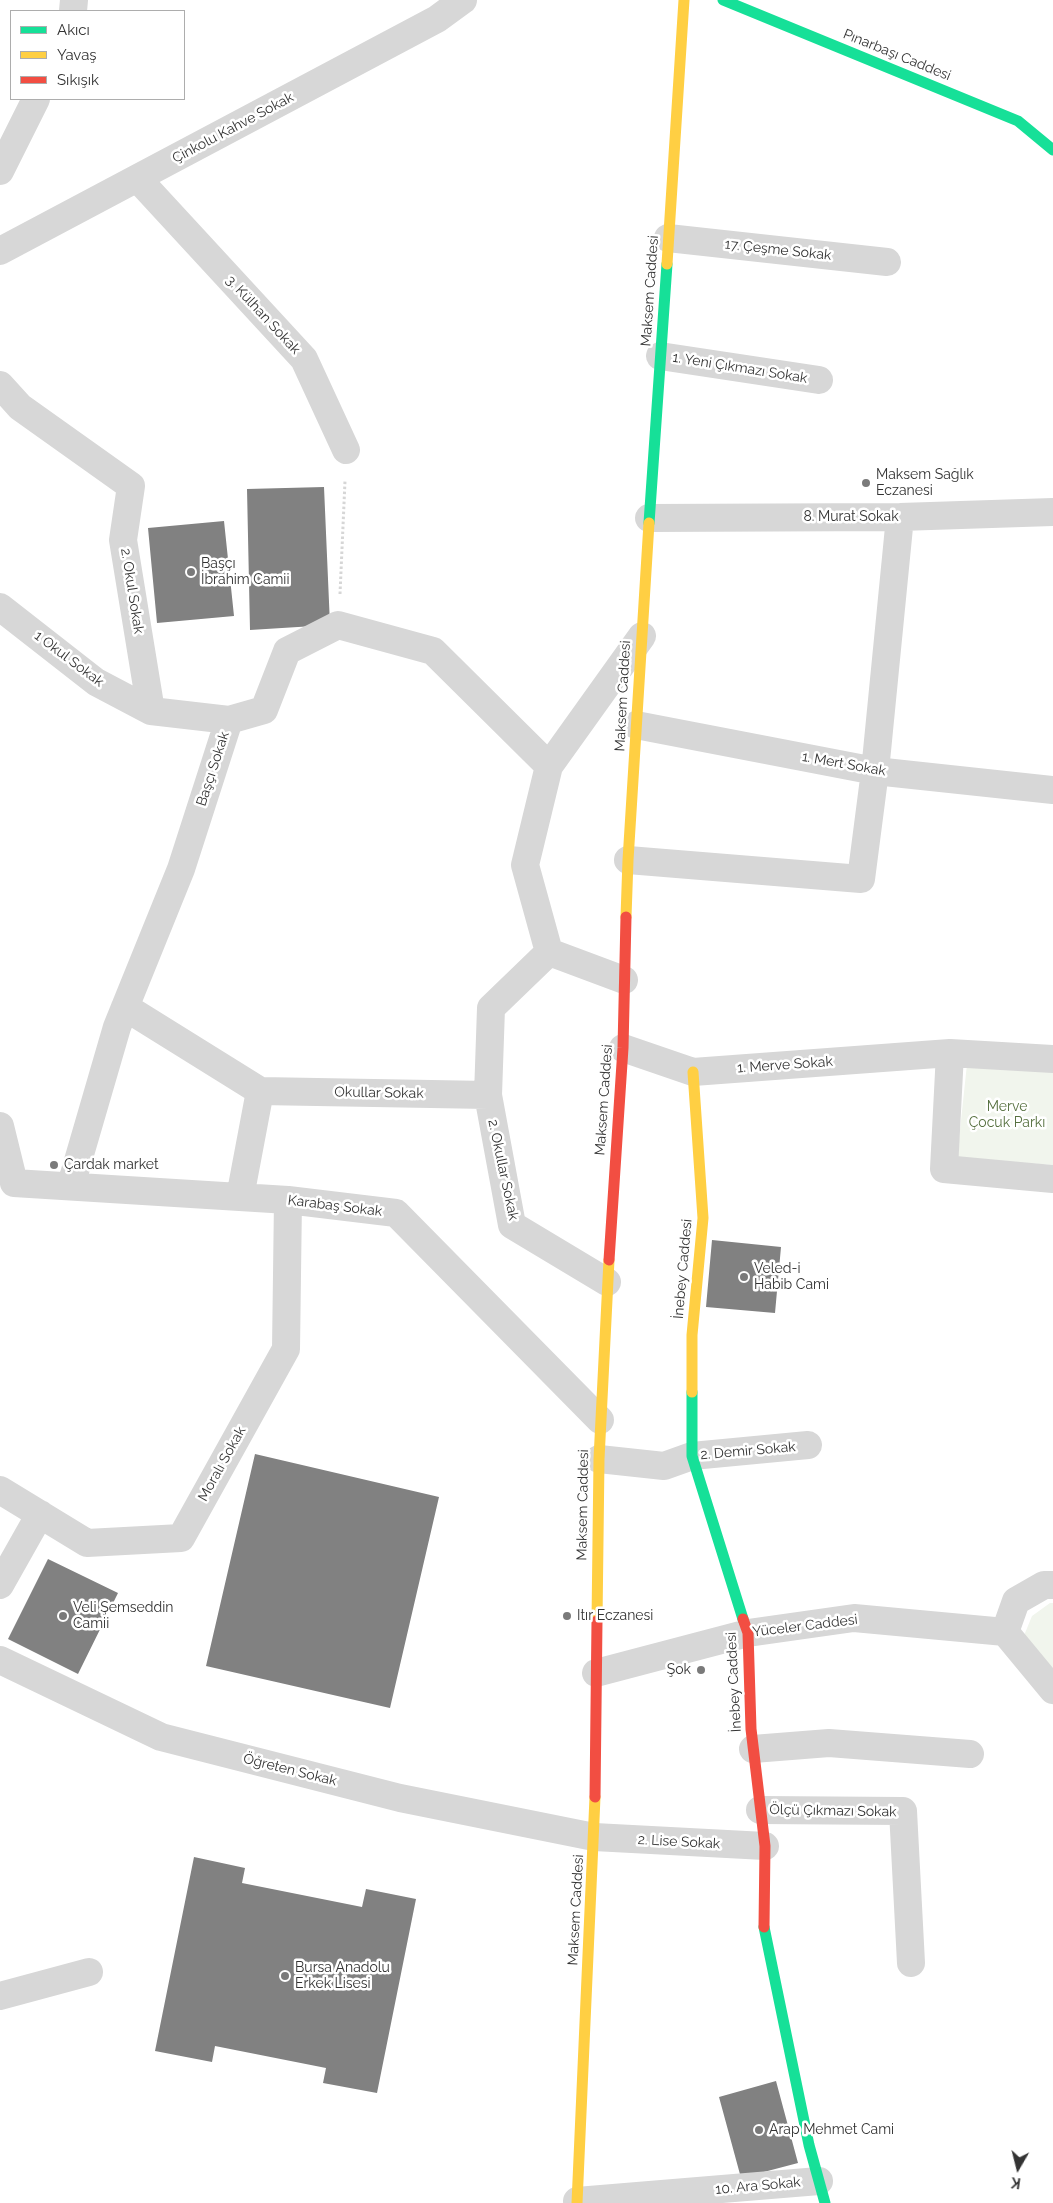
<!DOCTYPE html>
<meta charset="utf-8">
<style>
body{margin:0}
#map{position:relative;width:1053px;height:2203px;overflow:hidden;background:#fff;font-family:Raleway,sans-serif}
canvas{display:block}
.legend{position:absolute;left:10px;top:10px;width:175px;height:90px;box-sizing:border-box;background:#fff;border:1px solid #adadad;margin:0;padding:6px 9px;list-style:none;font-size:15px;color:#333}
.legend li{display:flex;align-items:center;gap:10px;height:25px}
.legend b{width:25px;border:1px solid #adadad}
.north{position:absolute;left:993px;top:2143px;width:50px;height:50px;-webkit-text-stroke:4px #fff;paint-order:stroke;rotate:188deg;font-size:14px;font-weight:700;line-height:20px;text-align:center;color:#333}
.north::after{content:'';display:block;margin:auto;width:18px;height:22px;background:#333;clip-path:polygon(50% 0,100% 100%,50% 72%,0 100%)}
</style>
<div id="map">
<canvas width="1053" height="2203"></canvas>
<ul class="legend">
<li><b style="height:6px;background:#16e098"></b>Akıcı</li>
<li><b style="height:6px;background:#ffcf43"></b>Yavaş</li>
<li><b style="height:6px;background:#f24e42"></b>Sıkışık</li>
</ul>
<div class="north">K</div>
</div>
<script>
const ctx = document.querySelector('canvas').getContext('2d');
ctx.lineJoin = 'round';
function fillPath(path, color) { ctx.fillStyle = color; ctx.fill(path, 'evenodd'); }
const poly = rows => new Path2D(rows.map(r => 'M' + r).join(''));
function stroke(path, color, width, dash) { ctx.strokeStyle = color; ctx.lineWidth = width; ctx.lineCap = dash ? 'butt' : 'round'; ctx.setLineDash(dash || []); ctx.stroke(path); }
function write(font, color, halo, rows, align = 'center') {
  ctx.font = font + ' Raleway,sans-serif'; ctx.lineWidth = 5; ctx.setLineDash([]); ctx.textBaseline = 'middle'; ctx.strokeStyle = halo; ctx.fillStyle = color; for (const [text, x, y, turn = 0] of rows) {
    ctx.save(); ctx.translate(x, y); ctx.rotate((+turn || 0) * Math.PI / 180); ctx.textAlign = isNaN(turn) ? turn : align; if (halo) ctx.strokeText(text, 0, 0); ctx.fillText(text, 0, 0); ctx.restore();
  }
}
fillPath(poly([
 [967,1064,1053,1072,1053,1165,957,1158],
 [1050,1603,1053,1603,1053,1705,1028,1673,1023,1638,1032,1616]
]), '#f1f5ed');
fillPath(poly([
 [324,487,330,625,250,630,247,489],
 [224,521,234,616,157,623,148,528],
 [712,1240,781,1247,775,1313,706,1307],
 [255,1454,439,1497,390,1708,206,1666],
 [48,1559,118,1593,78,1674,8,1639],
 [194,1857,245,1868,242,1883,362,1907,366,1889,416,1899,377,2093,323,2083,326,2068,215,2046,212,2062,155,2051],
 [776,2081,798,2163,741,2178,719,2097]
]), '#818181');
stroke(poly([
 [340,594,345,481]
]), '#d6d6d6', 3, [2.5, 2.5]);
stroke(poly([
 [73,11,74,0],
 [0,171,36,99],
 [138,179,304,359,346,450],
 [668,238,887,262],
 [0,251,437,19,463,0],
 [660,356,819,380],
 [0,385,20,407,131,486,123,540,151,711],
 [649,518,900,517,1053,512],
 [0,607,96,682,151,711,229,720,264,710,287,651,338,625,433,651,549,766],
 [636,725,875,771,1053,790],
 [628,860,861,879,875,771,900,517],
 [549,952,491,1008,488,1095,512,1225,607,1282],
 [624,980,549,952,525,865,549,766,642,636],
 [125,1007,260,1091,488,1095],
 [623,1048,693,1072,950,1053,1053,1059],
 [950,1053,944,1169,1053,1179],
 [0,1126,14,1183],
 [14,1183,288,1200,396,1213,600,1420],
 [71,1185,117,1027,181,869,229,720],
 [240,1197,260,1091],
 [599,1459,664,1466,692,1456,808,1445],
 [0,1490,87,1543,181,1538,286,1349,288,1200],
 [0,1585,40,1514],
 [1005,1632,1053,1690],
 [0,1660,161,1737,400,1798,594,1837,765,1846],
 [596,1673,748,1633,854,1618,1005,1632,1016,1601,1044,1585,1053,1585],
 [753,1749,829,1743,970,1754],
 [760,1810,903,1811,911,1963],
 [0,1996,89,1972],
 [577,2201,819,2181]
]), '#d7d7d7', 28);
stroke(poly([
 [723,0,1018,121,1053,150],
 [649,523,667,264],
 [692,1392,692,1456,743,1619],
 [764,1927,809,2145,825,2203]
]), '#16e098', 11);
stroke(poly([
 [667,264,684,0],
 [626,917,628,860,649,523],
 [692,1392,692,1335,703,1218,693,1072],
 [597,1621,599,1459,609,1260],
 [577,2203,595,1797]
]), '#ffcf43', 11);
stroke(poly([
 [609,1260,623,1048,626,917],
 [743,1619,748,1633,751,1729,765,1846,764,1927],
 [595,1797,597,1621]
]), '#f24e42', 11);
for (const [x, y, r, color] of [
 [866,483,5,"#7a7a7a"],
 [191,572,5,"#7a7a7a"],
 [54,1165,5,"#7a7a7a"],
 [744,1277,5,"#7a7a7a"],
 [63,1616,5,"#7a7a7a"],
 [567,1616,5,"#7a7a7a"],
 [701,1670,5,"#7a7a7a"],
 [285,1976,5,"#7a7a7a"],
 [759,2130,5,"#7a7a7a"]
]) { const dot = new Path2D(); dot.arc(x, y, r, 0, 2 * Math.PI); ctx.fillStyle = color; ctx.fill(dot); stroke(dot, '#fff', 2); }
write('14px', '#333', '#fff', [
 ["Pınarbaşı Caddesi",897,55,22],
 ["Çinkolu Kahve Sokak",233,128,-28],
 ["17. Çeşme Sokak",778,250,6],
 ["Maksem Caddesi",650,291,-86],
 ["3. Külhan Sokak",263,315,47],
 ["1. Yeni Çıkmazı Sokak",740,368,9],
 ["8. Murat Sokak",851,517],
 ["2. Okul Sokak",132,591,81],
 ["1 Okul Sokak",69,659,37],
 ["Maksem Caddesi",623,696,-87],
 ["1. Mert Sokak",844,764,10],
 ["Başçı Sokak",213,769,-72],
 ["1. Merve Sokak",785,1065,-4],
 ["Okullar Sokak",379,1093,1],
 ["Maksem Caddesi",604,1100,-86],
 ["2. Okullar Sokak",503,1170,78],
 ["Karabaş Sokak",335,1206,7],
 ["İnebey Caddesi",683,1269,-85],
 ["2. Demir Sokak",748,1451,-5],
 ["Moralı Sokak",222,1464,-61],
 ["Maksem Caddesi",583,1505,-89],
 ["Yüceler Caddesi",805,1626,-7],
 ["İnebey Caddesi",734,1682,-93],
 ["Öğreten Sokak",290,1770,14],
 ["Ölçü Çıkmazı Sokak",833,1811,1],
 ["2. Lise Sokak",679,1842,3],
 ["Maksem Caddesi",576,1910,-87],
 ["10. Ara Sokak",758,2186,-5]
]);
write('14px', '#333', '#fff', [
 ["Maksem Sağlık",876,475],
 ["Eczanesi",876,491],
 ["Başçı",201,564],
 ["İbrahim Camii",201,580],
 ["Çardak market",64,1165],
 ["Veled-i",754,1269],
 ["Habib Cami",754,1285],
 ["Veli Şemseddin",73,1608],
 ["Camii",73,1624],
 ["Itır Eczanesi",577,1616],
 ["Şok",691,1670,"right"],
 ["Bursa Anadolu",295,1968],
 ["Erkek Lisesi",295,1984],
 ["Arap Mehmet Cami",769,2130]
], 'left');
write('14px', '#56703f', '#fff', [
 ["Merve",1007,1107],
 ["Çocuk Parkı",1007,1123]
]);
</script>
